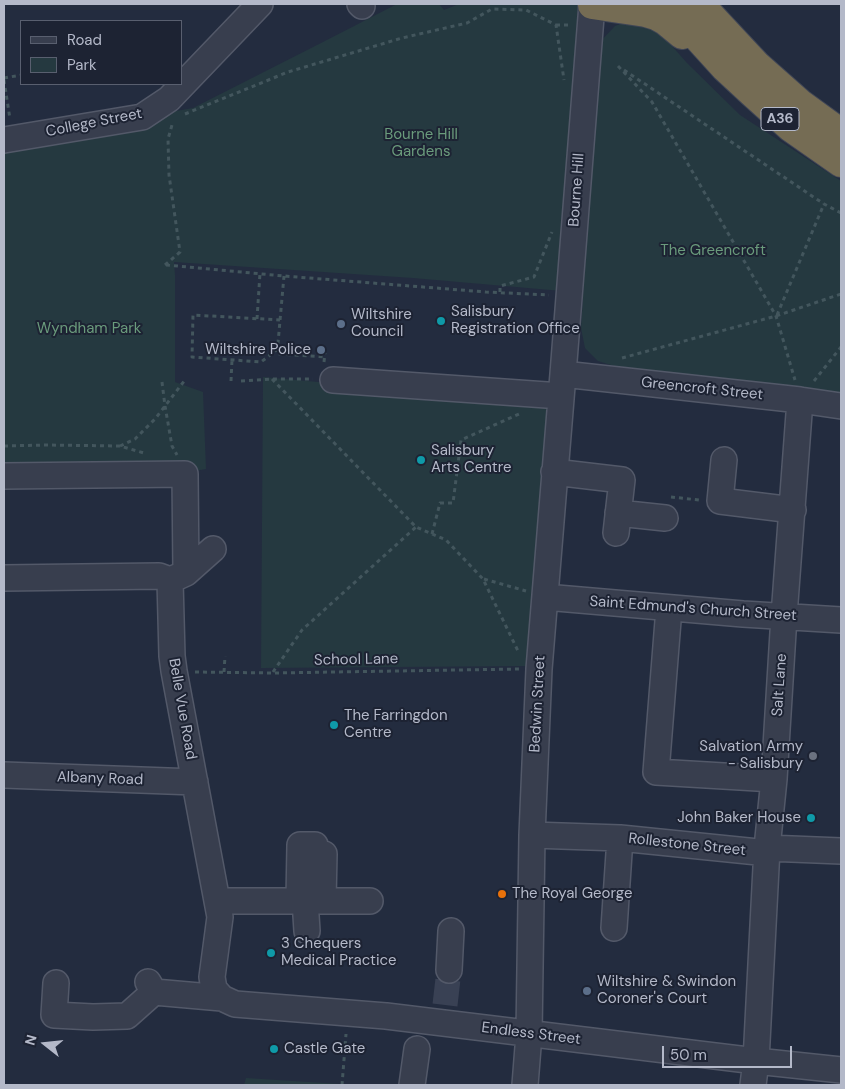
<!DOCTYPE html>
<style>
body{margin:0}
#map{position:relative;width:845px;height:1089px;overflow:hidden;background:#232c3f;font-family:"DM Sans",sans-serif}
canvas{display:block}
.frame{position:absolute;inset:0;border:5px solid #b4b9c9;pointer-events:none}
.legend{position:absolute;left:20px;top:20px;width:162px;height:65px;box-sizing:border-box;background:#1d2333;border:1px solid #595f6f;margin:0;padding:6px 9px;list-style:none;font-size:15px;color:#b4b9c9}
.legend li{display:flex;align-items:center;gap:10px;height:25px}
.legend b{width:25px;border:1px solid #595f6f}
.north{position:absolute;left:20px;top:1019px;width:50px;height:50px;-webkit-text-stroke:4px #1d2333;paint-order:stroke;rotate:286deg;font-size:14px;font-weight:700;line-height:20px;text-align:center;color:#b4b9c9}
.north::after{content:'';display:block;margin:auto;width:18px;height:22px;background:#b4b9c9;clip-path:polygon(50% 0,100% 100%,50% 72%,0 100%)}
.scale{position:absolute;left:662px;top:1046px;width:130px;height:22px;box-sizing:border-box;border:2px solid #b4b9c9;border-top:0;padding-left:6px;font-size:15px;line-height:18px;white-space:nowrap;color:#b4b9c9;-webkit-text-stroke:4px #1d2333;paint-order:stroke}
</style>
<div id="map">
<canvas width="845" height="1089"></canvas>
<div class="frame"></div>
<ul class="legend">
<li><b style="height:6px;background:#383e4e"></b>Road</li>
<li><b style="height:14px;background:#253940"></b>Park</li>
</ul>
<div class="north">N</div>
<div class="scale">50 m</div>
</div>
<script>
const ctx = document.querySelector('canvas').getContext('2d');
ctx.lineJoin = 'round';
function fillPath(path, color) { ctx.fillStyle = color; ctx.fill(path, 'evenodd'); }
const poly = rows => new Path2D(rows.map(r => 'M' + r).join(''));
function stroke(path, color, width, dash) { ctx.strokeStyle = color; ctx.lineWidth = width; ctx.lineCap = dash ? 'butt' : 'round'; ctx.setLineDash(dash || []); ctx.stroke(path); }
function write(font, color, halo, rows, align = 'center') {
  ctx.font = font + ' "DM Sans",sans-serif'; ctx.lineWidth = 4; ctx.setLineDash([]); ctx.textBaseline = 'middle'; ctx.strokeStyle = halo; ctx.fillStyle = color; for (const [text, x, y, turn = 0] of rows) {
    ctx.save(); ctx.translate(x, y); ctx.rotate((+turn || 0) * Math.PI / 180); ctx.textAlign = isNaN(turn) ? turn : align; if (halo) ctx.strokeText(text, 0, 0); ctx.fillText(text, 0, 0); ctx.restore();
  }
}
fillPath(poly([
 [397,4,439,4,444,10,459,4,578,4,562,291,413,278,174,262,175,275,175,382,203,392,206,469,189,472,4,470,4,147,153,122,176,111,193,108,323,42],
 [649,20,687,63,740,115,841,181,841,398,624,369,598,361,585,348,581,328,599,43,615,26,628,21],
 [263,377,551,403,529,666,261,668],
 [246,1078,340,1084,340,1085,244,1085]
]), '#253940');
stroke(poly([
 [445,1005,449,970]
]), '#394154', 25, [25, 12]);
const minor = poly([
 [360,4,362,6],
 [4,140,142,117,169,99,260,4],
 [563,374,800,400,841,406],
 [333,380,561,396],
 [724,460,720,501,793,510],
 [554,472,622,480,616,533],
 [4,476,185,474,186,573],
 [618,513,665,518],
 [4,578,159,576,170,580,172,656,174,671,220,917,212,977,214,989,222,998],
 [175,578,186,573,213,549],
 [545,597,743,614,841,620],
 [669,608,656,772,774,779],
 [4,775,195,782],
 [532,835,620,838,758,852,767,848,841,851],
 [299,900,300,845,315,845],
 [305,900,307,931],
 [323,900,324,854],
 [217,901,370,901],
 [614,928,620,838],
 [449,970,451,931],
 [148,982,154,992,222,998,235,1004,386,1016,756,1061,841,1070],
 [56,983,54,1015,93,1017,127,1016,154,992],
 [412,1085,417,1049],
 [525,1085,529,1034,532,835,539,669,563,374,592,4],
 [753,1085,756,1061,767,848,774,779,784,616,800,400]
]);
const highway = poly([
 [667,4,725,68,752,93,791,128,841,163],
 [700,4,757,65,800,103,841,133],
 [592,5,646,13,656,16,665,21,682,35]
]);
stroke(minor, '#535969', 28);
stroke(highway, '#404656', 30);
stroke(poly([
 [556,25,572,25],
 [618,66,652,102,776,316,795,380],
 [624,70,824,204,841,213],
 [4,78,21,75],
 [4,80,10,119],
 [185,114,288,72,402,38,467,23,492,9,526,10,556,25,564,80],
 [165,265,180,252,169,175,168,139,172,125,174,123],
 [166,265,284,276,486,292,549,295],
 [284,276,277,354,325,357],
 [500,292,500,286,534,277,552,232],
 [777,315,824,204],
 [257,319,260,273],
 [278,349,261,362,192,357,193,315,280,320],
 [622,358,776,316,841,294],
 [324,362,325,353],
 [272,379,416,527,446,540,483,579,519,653],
 [231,381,232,360],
 [241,381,272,379,313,379],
 [814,381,841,347],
 [162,382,165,406,172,446,177,455],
 [4,446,46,445,120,446,144,453],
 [120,446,135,439,155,419,185,380],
 [671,497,699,500],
 [432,534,440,503,453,503,461,440,519,414],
 [484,579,526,591],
 [195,672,273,673,519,669],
 [224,672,225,656],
 [273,672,302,630,416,527],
 [342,1085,346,1034]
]), '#43565d', 3, [4, 4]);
stroke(minor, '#383e4e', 25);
stroke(highway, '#756c54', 28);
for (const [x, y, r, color] of [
 [441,321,5,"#0f9aa8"],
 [341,324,5,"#5c6f8a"],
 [321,350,5,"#5c6f8a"],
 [421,460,5,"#0f9aa8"],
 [334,725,5,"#0f9aa8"],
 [813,756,5,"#6b7280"],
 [811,818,5,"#0f9aa8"],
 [502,894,5,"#e8710a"],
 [271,953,5,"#0f9aa8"],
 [587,991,5,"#5c6f8a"],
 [274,1049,5,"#0f9aa8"]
]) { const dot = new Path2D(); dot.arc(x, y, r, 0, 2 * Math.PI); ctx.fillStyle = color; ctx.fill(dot); stroke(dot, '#1d2333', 2); }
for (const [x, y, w] of [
 [780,119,38]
]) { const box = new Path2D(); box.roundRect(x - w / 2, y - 11.5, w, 23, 4); ctx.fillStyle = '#1d2333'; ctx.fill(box); stroke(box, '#b4b9c9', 1); }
write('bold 14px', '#b4b9c9', null, [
 ["A36",780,119]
]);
write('15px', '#b4b9c9', '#1d2333', [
 ["College Street",94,123,-11],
 ["Bourne Hill",577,190,-86],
 ["Greencroft Street",702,389,6],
 ["Saint Edmund's Church Street",693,609,4],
 ["School Lane",356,660,-1],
 ["Salt Lane",780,685,-86],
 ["Bedwin Street",538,704,-87],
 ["Belle Vue Road",182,709,80],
 ["Albany Road",100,779,2],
 ["Rollestone Street",687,845,6],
 ["Endless Street",531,1034,7]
]);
write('15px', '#6a9b7c', '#1d2333', [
 ["Bourne Hill",421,135],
 ["Gardens",421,152],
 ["The Greencroft",713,251],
 ["Wyndham Park",89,329]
]);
write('15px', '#b4b9c9', '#1d2333', [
 ["Salisbury",451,312],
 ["Registration Office",451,329],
 ["Wiltshire",351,315],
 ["Council",351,332],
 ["Wiltshire Police",311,350,"right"],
 ["Salisbury",431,451],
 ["Arts Centre",431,468],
 ["The Farringdon",344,716],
 ["Centre",344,733],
 ["Salvation Army",803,747,"right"],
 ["- Salisbury",803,764,"right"],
 ["John Baker House",801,818,"right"],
 ["The Royal George",512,894],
 ["3 Chequers",281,944],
 ["Medical Practice",281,961],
 ["Wiltshire & Swindon",597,982],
 ["Coroner's Court",597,999],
 ["Castle Gate",284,1049]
], 'left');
</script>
